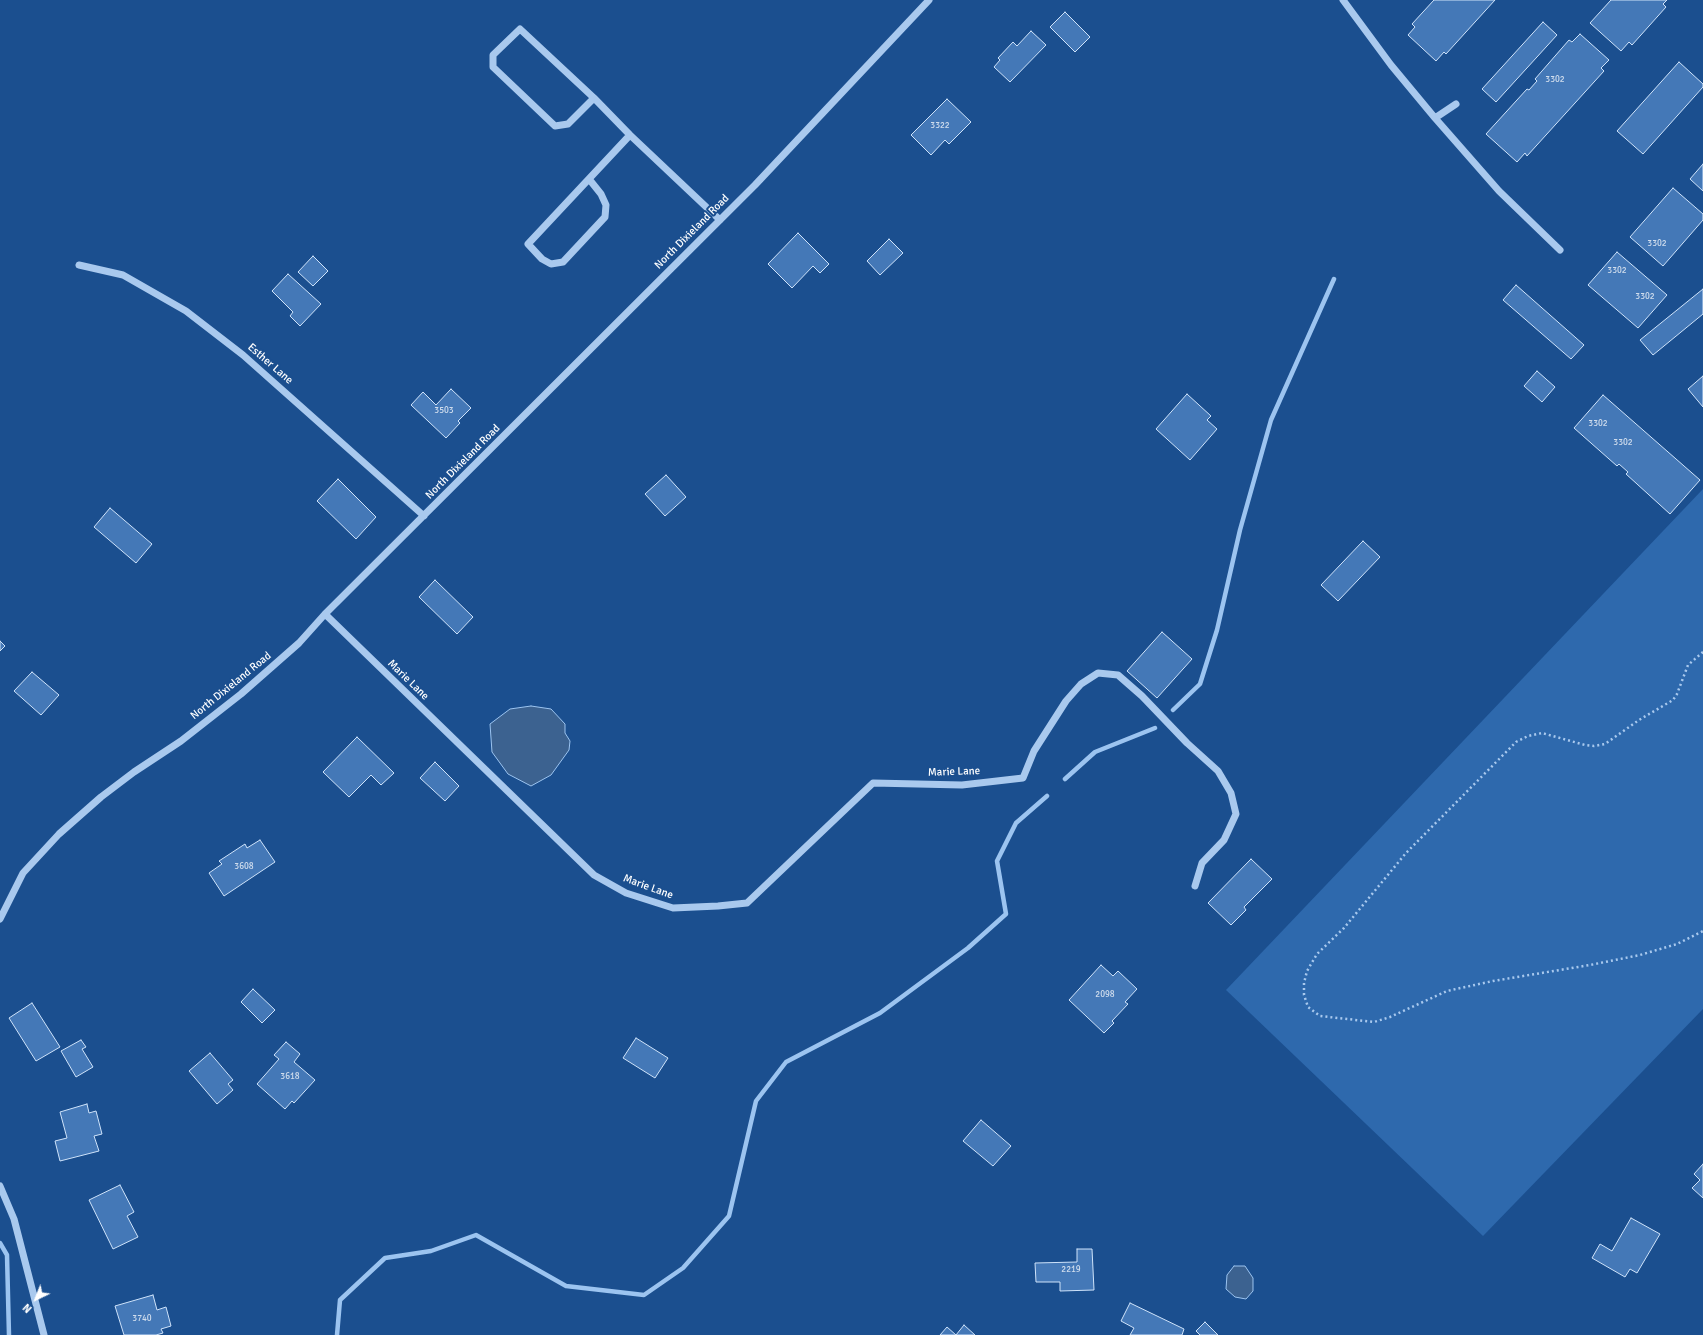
<!DOCTYPE html>
<style>
body{margin:0}
#map{position:relative;width:1703px;height:1335px;overflow:hidden;background:#1b4f8f;font-family:Signika,sans-serif}
canvas{display:block}
.north{position:absolute;left:16px;top:1279px;width:40px;height:40px;-webkit-text-stroke:3px #1b4f8f;paint-order:stroke;rotate:223deg;font-size:11px;font-weight:700;line-height:16px;text-align:center;color:#fff}
.north::after{content:'';display:block;margin:auto;width:14px;height:18px;background:#fff;clip-path:polygon(50% 0,100% 100%,50% 72%,0 100%)}
</style>
<div id="map">
<canvas width="1703" height="1335"></canvas>
<div class="north">N</div>
</div>
<script>
const ctx = document.querySelector('canvas').getContext('2d');
ctx.lineJoin = 'round';
function fillPath(path, color) { ctx.fillStyle = color; ctx.fill(path, 'evenodd'); }
const poly = rows => new Path2D(rows.map(r => 'M' + r).join(''));
function stroke(path, color, width, dash) { ctx.strokeStyle = color; ctx.lineWidth = width; ctx.lineCap = dash ? 'butt' : 'round'; ctx.setLineDash(dash || []); ctx.stroke(path); }
function write(font, color, halo, rows, align = 'center') {
  ctx.font = font + ' Signika,sans-serif'; ctx.lineWidth = 4; ctx.setLineDash([]); ctx.textBaseline = 'middle'; ctx.strokeStyle = halo; ctx.fillStyle = color; for (const [text, x, y, turn = 0] of rows) {
    ctx.save(); ctx.translate(x, y); ctx.rotate((+turn || 0) * Math.PI / 180); ctx.textAlign = isNaN(turn) ? turn : align; if (halo) ctx.strokeText(text, 0, 0); ctx.fillText(text, 0, 0); ctx.restore();
  }
}
fillPath(poly([
 [1703,489,1703,1009,1483,1236,1226,990]
]), '#2e69ad');
const water = poly([
 [531,706,551,709,565,724,565,733,570,741,569,750,551,775,531,786,508,774,492,752,490,724,510,709,531,706],
 [1234,1266,1245,1266,1253,1278,1253,1291,1246,1299,1235,1297,1226,1289,1227,1275,1234,1266]
]);
fillPath(water, '#3c6290');
stroke(water, '#9cc4f0', 1);
stroke(poly([
 [1173,710,1200,684,1217,630,1240,530,1271,420,1334,279],
 [1065,779,1095,752,1155,728],
 [0,1243,7,1255,9,1335],
 [337,1335,340,1300,385,1258,431,1251,476,1235,566,1286,644,1295,683,1268,729,1216,756,1101,786,1062,880,1013,968,948,1006,914,997,861,1016,823,1047,796]
]), '#9cc4f0', 4.5);
const building = poly([
 [1434,0,1495,0,1446,54,1444,52,1436,61,1408,35,1415,27,1412,24,1434,0],
 [1611,0,1667,0,1663,4,1666,7,1632,45,1629,42,1621,51,1590,23,1611,0],
 [1065,12,1090,37,1075,52,1050,27,1065,12],
 [1543,22,1557,35,1496,102,1482,89,1543,22],
 [1031,31,1046,45,1010,82,994,67,1000,60,998,58,1013,42,1017,46,1031,31],
 [1580,34,1609,60,1601,68,1604,71,1527,156,1525,153,1517,162,1486,134,1527,89,1529,90,1537,81,1535,79,1569,40,1572,42,1580,34],
 [1679,62,1703,84,1703,87,1643,154,1617,131,1679,62],
 [947,99,971,122,949,144,945,140,931,155,911,135,947,99],
 [1703,164,1703,191,1690,179,1703,164],
 [1673,188,1703,214,1703,220,1663,266,1630,237,1673,188],
 [798,233,829,264,820,273,813,266,792,288,768,264,798,233],
 [889,239,903,253,880,275,867,261,889,239],
 [1617,252,1667,295,1638,328,1588,285,1617,252],
 [313,256,328,271,313,286,298,272,313,256],
 [288,274,321,304,300,326,290,316,293,312,272,291,288,274],
 [1516,285,1584,345,1571,359,1503,300,1516,285],
 [1703,289,1703,314,1653,355,1640,340,1703,289],
 [1537,371,1555,387,1542,402,1524,386,1537,371],
 [1703,376,1703,407,1688,389,1703,376],
 [451,389,471,408,458,421,460,423,446,438,411,405,423,392,436,405,451,389],
 [1187,394,1211,416,1207,420,1217,429,1190,460,1156,429,1187,394],
 [1603,395,1700,480,1670,514,1626,474,1628,472,1619,464,1617,466,1574,428,1603,395],
 [666,475,686,497,665,516,645,494,666,475],
 [338,479,376,517,356,539,317,501,338,479],
 [110,508,152,544,136,563,94,527,110,508],
 [1363,541,1380,557,1338,601,1321,585,1363,541],
 [435,580,473,617,457,634,419,597,435,580],
 [1162,632,1192,659,1157,698,1127,671,1162,632],
 [0,641,5,646,0,651,0,641],
 [32,672,59,695,41,715,14,691,32,672],
 [357,737,394,773,381,785,371,775,349,797,323,772,357,737],
 [435,762,459,786,445,801,420,778,435,762],
 [260,840,275,862,224,896,209,873,222,864,219,861,245,844,247,848,260,840],
 [1251,859,1272,879,1244,907,1246,910,1231,925,1208,903,1251,859],
 [1101,965,1113,976,1118,971,1137,989,1125,1002,1128,1004,1112,1021,1114,1023,1104,1033,1069,1000,1101,965],
 [253,989,275,1010,262,1023,241,1002,253,989],
 [32,1003,60,1047,36,1061,9,1018,32,1003],
 [636,1038,668,1058,655,1078,623,1058,636,1038],
 [81,1040,86,1047,82,1049,93,1067,76,1077,61,1051,81,1040],
 [286,1042,300,1054,294,1062,315,1080,294,1103,292,1101,285,1109,257,1084,279,1059,274,1055,286,1042],
 [210,1053,233,1080,228,1084,233,1090,217,1104,189,1071,210,1053],
 [87,1104,89,1113,96,1111,102,1134,94,1136,99,1151,60,1161,55,1141,67,1138,60,1112,87,1104],
 [981,1120,1011,1146,993,1166,963,1141,981,1120],
 [1703,1164,1703,1198,1692,1188,1700,1180,1694,1174,1703,1164],
 [120,1185,134,1212,127,1216,138,1237,113,1249,89,1200,120,1185],
 [1631,1218,1660,1234,1637,1273,1630,1269,1625,1277,1592,1258,1600,1244,1612,1251,1631,1218],
 [1077,1249,1092,1249,1094,1290,1060,1291,1060,1282,1036,1282,1035,1263,1077,1262,1077,1249],
 [153,1295,157,1310,166,1307,171,1326,161,1329,163,1333,156,1335,124,1335,115,1306,153,1295],
 [1130,1303,1184,1329,1182,1335,1130,1335,1134,1328,1121,1321,1130,1303],
 [1205,1322,1218,1335,1200,1335,1196,1331,1205,1322],
 [964,1325,975,1335,940,1335,947,1327,956,1335,964,1325]
]);
fillPath(building, '#4478b7');
stroke(building, '#cfe3fa', 1);
stroke(poly([
 [1703,652,1688,665,1677,694,1673,700,1639,720,1605,744,1594,746,1585,745,1542,733,1528,736,1516,742,1406,853,1344,928,1317,954,1307,971,1304,983,1304,995,1308,1007,1320,1016,1374,1022,1390,1017,1447,991,1493,981,1590,965,1640,955,1677,944,1703,931]
]), '#a9c9ee', 2.5, [2, 3]);
stroke(poly([
 [1343,0,1391,65,1435,118,1499,191,1560,250],
 [594,98,568,124,555,126,493,67,493,55,520,29,594,98,630,135,720,220],
 [1435,118,1456,104],
 [589,179,601,194,606,205,605,217,563,262,551,264,542,259,528,244,630,135],
 [79,265,123,275,186,311,243,355,424,516],
 [325,614,594,875,626,893,673,908,718,906,747,903,873,783,962,785,1023,778,1034,751,1066,701,1081,684,1098,673,1118,675,1142,696,1187,743,1218,771,1231,793,1236,814,1224,840,1202,863,1195,886],
 [0,919,23,873,59,834,101,797,134,772,181,741,241,694,299,643,325,614,755,185,929,0],
 [0,1186,14,1219,44,1335]
]), '#a9c9ee', 7);
write('9px', '#d0dded', null, [
 ["3302",1555,80],
 ["3322",940,126],
 ["3302",1657,244],
 ["3302",1617,271],
 ["3302",1645,297],
 ["3503",444,411],
 ["3302",1598,424],
 ["3302",1623,443],
 ["3608",244,867],
 ["2098",1105,995],
 ["3618",290,1077],
 ["2219",1071,1270],
 ["3740",142,1319]
]);
write('11px', '#fff', '#1b4f8f', [
 ["North Dixieland Road",692,232,-45],
 ["Esther Lane",270,364,41],
 ["North Dixieland Road",463,462,-45],
 ["Marie Lane",408,680,44],
 ["North Dixieland Road",231,686,-39],
 ["Marie Lane",954,772,-2],
 ["Marie Lane",648,887,20]
]);
</script>
